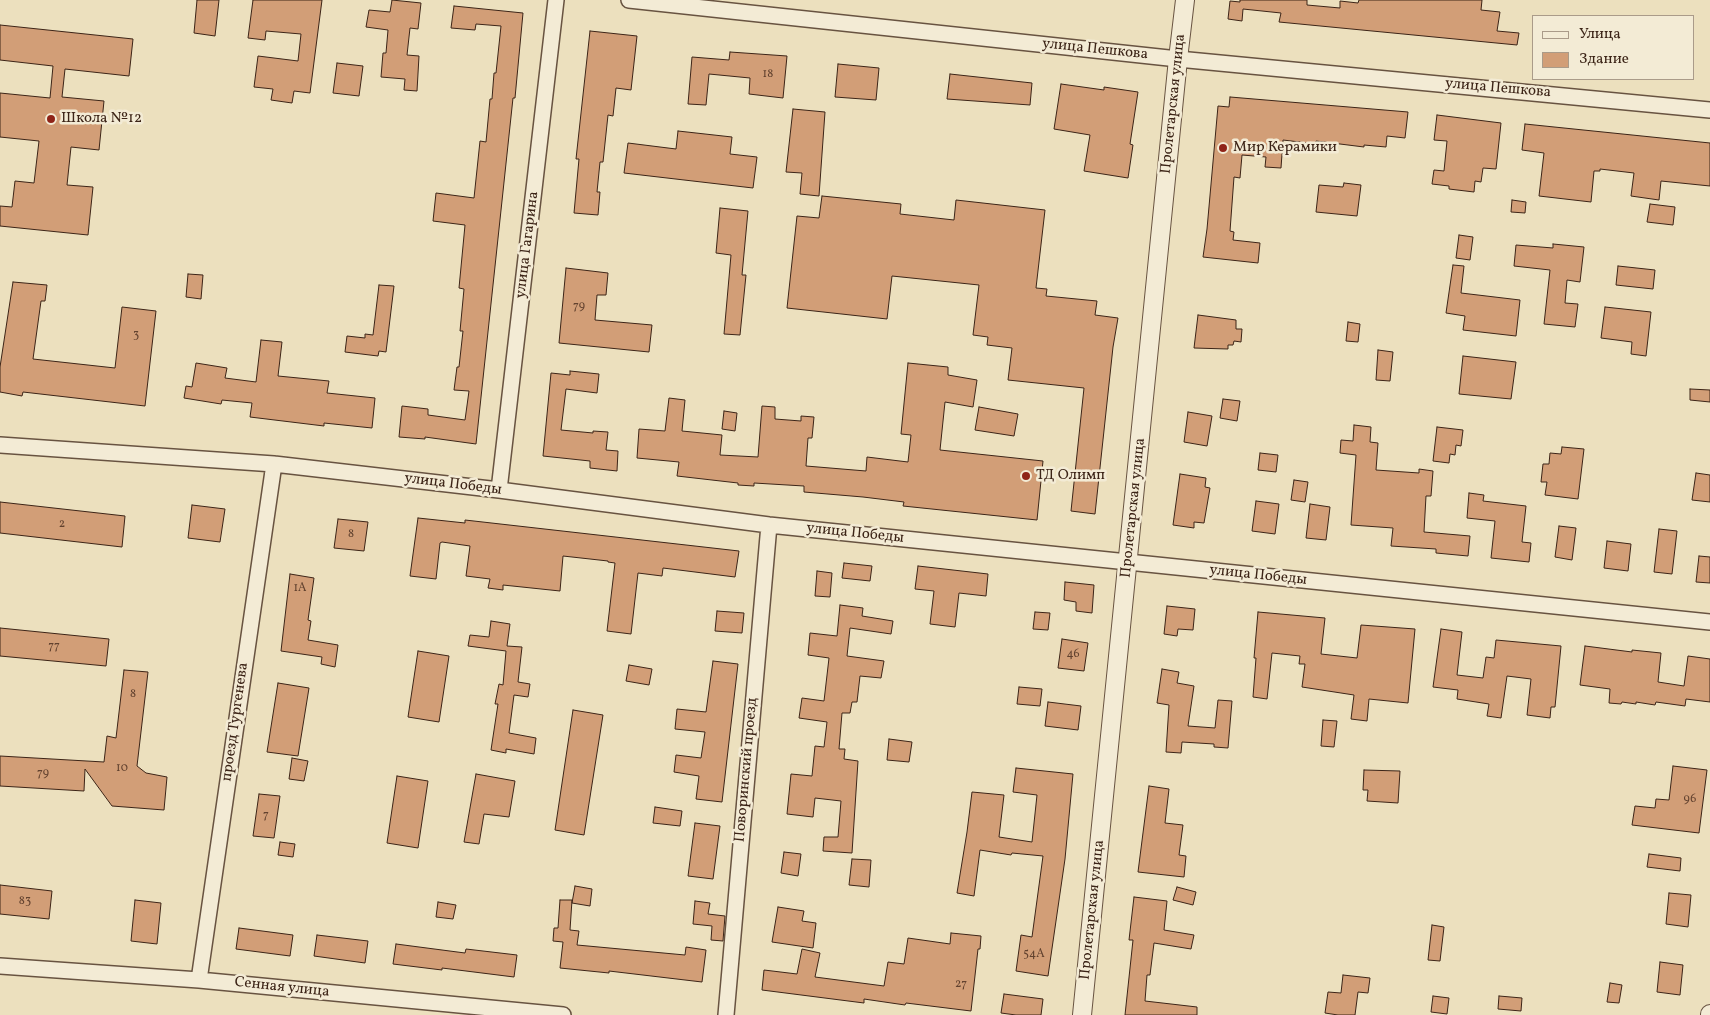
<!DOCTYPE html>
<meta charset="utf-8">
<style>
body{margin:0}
#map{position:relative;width:1710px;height:1015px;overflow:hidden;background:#ece0be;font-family:Vollkorn,serif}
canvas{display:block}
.legend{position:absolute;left:1532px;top:15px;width:162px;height:65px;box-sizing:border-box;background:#f3ebd5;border:1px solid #aa9b89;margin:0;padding:6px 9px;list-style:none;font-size:15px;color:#3c2417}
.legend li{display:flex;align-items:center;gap:10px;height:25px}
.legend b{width:25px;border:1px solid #aa9b89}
</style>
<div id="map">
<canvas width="1710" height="1015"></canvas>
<ul class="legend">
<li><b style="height:6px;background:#f3ebd5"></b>Улица</li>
<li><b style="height:14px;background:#d29e77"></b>Здание</li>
</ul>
</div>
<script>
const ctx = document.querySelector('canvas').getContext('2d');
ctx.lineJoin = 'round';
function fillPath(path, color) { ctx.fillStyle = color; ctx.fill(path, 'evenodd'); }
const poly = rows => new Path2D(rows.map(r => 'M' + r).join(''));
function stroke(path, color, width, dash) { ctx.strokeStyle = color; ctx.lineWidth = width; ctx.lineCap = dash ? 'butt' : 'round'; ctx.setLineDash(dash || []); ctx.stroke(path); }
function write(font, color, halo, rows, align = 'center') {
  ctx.font = font + ' Vollkorn,serif'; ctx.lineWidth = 5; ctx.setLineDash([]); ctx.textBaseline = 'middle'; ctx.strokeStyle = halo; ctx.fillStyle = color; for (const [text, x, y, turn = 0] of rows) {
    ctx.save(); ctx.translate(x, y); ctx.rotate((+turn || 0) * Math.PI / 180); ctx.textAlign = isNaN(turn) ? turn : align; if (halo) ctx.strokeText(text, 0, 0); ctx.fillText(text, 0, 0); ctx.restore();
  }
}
const building = poly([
 [197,0,219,0,215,36,194,33,197,0],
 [253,0,322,0,310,93,294,91,292,103,271,100,273,89,254,87,258,56,298,61,301,34,266,31,265,40,248,38,253,0],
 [392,0,421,3,418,29,410,28,407,55,419,56,417,91,404,90,405,79,381,77,383,53,386,53,388,30,366,27,369,10,390,12,392,0],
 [1240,0,1307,0,1307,5,1340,8,1340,1,1358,3,1359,0,1482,0,1481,10,1500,12,1497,31,1519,33,1517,45,1279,22,1281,13,1243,9,1242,21,1228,19,1230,1,1240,2,1240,0],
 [454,6,523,13,515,98,513,98,476,444,425,437,425,439,399,437,402,406,428,409,428,415,465,420,469,391,454,390,457,367,459,367,463,331,460,331,464,289,459,288,465,225,433,221,436,193,474,198,480,141,486,142,490,99,492,99,494,73,496,73,501,26,476,24,475,30,451,28,454,6],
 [0,25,133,39,129,76,65,69,62,97,104,101,99,150,71,147,67,185,93,187,88,235,0,226,0,206,12,207,15,181,34,183,39,141,0,137,0,93,50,98,53,66,0,60,0,25],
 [590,31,637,36,631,90,616,88,613,116,608,115,603,162,600,162,597,192,600,192,598,215,574,213,579,159,576,159,590,31],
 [730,52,787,56,783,98,749,94,750,78,709,74,706,105,688,104,692,57,729,60,730,52],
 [337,63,363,66,359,96,333,93,337,63],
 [838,64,879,68,876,100,835,97,838,64],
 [950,74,1032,83,1030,105,947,99,950,74],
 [1061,84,1104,90,1104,87,1138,92,1130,144,1133,145,1128,178,1084,171,1090,135,1054,129,1061,84],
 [1230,97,1408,112,1405,138,1387,136,1386,147,1364,145,1364,147,1316,141,1316,144,1283,140,1281,168,1265,167,1266,157,1242,155,1240,178,1234,177,1230,231,1234,232,1233,240,1260,243,1258,263,1203,257,1207,229,1218,106,1229,107,1230,97],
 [793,109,825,112,819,196,800,194,802,173,786,172,793,109],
 [1437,115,1501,123,1496,169,1483,168,1481,182,1475,181,1474,192,1449,189,1449,186,1432,184,1434,170,1444,171,1447,141,1434,140,1437,115],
 [1525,124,1710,143,1710,186,1661,181,1659,200,1631,196,1634,173,1600,169,1600,171,1594,171,1591,202,1539,196,1544,153,1522,150,1525,124],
 [678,131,732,137,730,154,757,157,753,188,624,173,628,143,676,149,678,131],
 [1344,183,1361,185,1357,216,1316,212,1319,185,1343,187,1344,183],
 [822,196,901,204,900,214,954,220,956,200,1045,210,1036,288,1047,289,1046,296,1097,301,1095,315,1118,318,1113,347,1095,514,1071,511,1084,388,1008,380,1012,348,987,345,988,337,973,335,979,285,892,276,887,319,787,308,797,216,819,218,822,196],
 [1512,200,1526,202,1525,213,1511,212,1512,200],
 [1650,204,1675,207,1673,225,1647,222,1650,204],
 [720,208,748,211,742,275,746,275,740,335,724,334,731,255,716,253,720,208],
 [1459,235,1473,237,1470,260,1456,258,1459,235],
 [1553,244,1584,247,1580,282,1567,280,1565,303,1578,304,1575,327,1544,324,1550,270,1514,266,1516,245,1553,248,1553,244],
 [1453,265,1464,266,1461,293,1520,300,1516,336,1463,330,1465,316,1446,313,1453,265],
 [1618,266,1655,270,1653,289,1616,285,1618,266],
 [566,268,608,273,606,295,597,295,595,320,652,325,649,352,559,343,566,268],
 [188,274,203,275,201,299,186,297,188,274],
 [13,282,47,285,45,301,41,301,33,359,115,368,122,307,156,311,145,406,23,392,22,396,0,392,0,367,13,282],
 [379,285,394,286,386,352,379,351,378,356,345,352,347,336,365,338,365,334,373,335,379,285],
 [1605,307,1651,312,1646,356,1631,354,1632,342,1601,338,1605,307],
 [1198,315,1236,320,1236,329,1242,329,1241,342,1234,341,1233,345,1228,345,1228,349,1194,348,1198,315],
 [1348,322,1360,324,1358,342,1346,341,1348,322],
 [261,340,282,342,278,376,329,381,327,393,375,398,372,428,324,423,324,426,250,417,252,403,222,400,221,404,184,398,186,386,192,387,196,363,227,368,225,378,256,382,261,340],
 [1378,350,1393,352,1390,381,1376,380,1378,350],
 [1463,356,1516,362,1511,399,1459,394,1463,356],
 [908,363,948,367,948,375,977,380,973,407,945,402,940,450,1043,461,1037,520,903,506,904,502,863,497,804,492,804,486,754,483,754,486,738,485,738,483,677,476,679,462,637,458,639,429,665,431,669,398,685,400,682,431,722,435,720,455,758,457,762,406,775,407,775,419,801,421,801,416,814,417,812,438,808,438,806,466,866,471,867,457,908,462,911,435,901,434,908,363],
 [570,371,599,374,597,393,566,389,561,430,593,433,593,431,608,432,606,450,618,451,617,471,590,468,590,461,543,456,551,373,570,375,570,371],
 [1690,389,1710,390,1710,402,1690,400,1690,389],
 [1223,399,1240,401,1237,421,1220,418,1223,399],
 [979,407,1018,414,1014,436,975,430,979,407],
 [724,411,737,413,735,431,722,429,724,411],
 [1188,412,1212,416,1207,446,1184,442,1188,412],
 [1354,425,1371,427,1370,442,1378,443,1376,470,1419,473,1419,469,1433,471,1431,496,1426,496,1424,532,1470,536,1468,556,1436,553,1436,549,1391,546,1393,528,1351,525,1356,455,1340,453,1341,440,1353,441,1354,425],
 [1437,427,1463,430,1461,446,1456,445,1455,455,1450,454,1449,463,1433,461,1437,427],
 [1562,447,1584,449,1578,499,1545,495,1547,482,1541,482,1543,464,1549,464,1550,453,1561,454,1562,447],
 [1260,453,1278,455,1276,472,1258,470,1260,453],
 [1696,473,1710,475,1710,502,1692,500,1696,473],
 [1180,474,1206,478,1205,487,1210,488,1204,523,1194,522,1194,528,1173,525,1180,474],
 [1294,480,1308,482,1305,502,1291,500,1294,480],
 [1469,493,1484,495,1483,501,1526,506,1522,542,1531,543,1529,562,1491,558,1495,521,1467,518,1469,493],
 [1256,501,1279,504,1275,534,1252,531,1256,501],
 [0,502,125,516,122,547,0,533,0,502],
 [1310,504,1330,507,1326,540,1306,538,1310,504],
 [192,505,225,509,220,542,188,538,192,505],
 [418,518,465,523,465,520,739,551,735,577,663,568,662,576,638,573,631,634,607,631,615,563,608,562,608,561,563,556,560,591,503,585,503,590,488,588,490,579,466,576,470,546,442,542,440,543,436,579,410,576,418,518],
 [338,519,368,522,364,551,334,548,338,519],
 [1559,526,1576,528,1572,560,1555,557,1559,526],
 [1659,529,1677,531,1672,574,1654,572,1659,529],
 [1607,541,1631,544,1628,571,1604,568,1607,541],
 [1699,556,1710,557,1710,583,1696,582,1699,556],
 [844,563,872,566,870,581,842,578,844,563],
 [918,566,988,574,986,596,959,593,955,627,930,624,934,591,915,589,918,566],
 [817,571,832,573,830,597,815,596,817,571],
 [290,574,314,578,308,620,311,621,308,640,338,645,335,667,321,664,322,657,281,651,290,574],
 [1065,582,1094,585,1092,613,1076,611,1076,602,1064,600,1065,582],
 [840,605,863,608,862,616,893,621,891,634,850,628,847,656,884,661,881,678,860,676,857,702,852,702,850,713,842,713,839,749,845,749,844,759,858,761,852,853,823,851,824,837,838,837,841,801,815,798,813,817,787,814,791,774,812,776,815,746,824,747,827,722,799,718,802,698,824,701,829,658,808,655,810,633,837,636,840,605],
 [1167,606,1195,609,1193,630,1178,629,1177,636,1164,634,1167,606],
 [717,611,744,613,742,633,715,631,717,611],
 [1035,612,1050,613,1048,630,1033,629,1035,612],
 [1258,612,1325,618,1321,654,1357,658,1361,625,1415,629,1408,703,1369,699,1367,721,1351,719,1354,695,1302,687,1305,664,1299,664,1300,656,1272,653,1267,699,1253,697,1256,658,1254,658,1258,612],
 [491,621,510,624,507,646,522,647,518,682,530,684,528,697,514,695,509,733,536,738,534,754,506,749,506,753,491,750,498,704,495,704,499,684,503,685,506,651,468,646,470,635,489,637,491,621],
 [0,628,109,639,106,666,0,656,0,628],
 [1441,629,1462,632,1457,675,1483,678,1486,657,1494,658,1496,640,1561,646,1555,707,1551,707,1550,718,1527,715,1531,679,1507,676,1501,718,1487,716,1489,704,1457,699,1458,690,1433,687,1441,629],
 [1062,639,1088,643,1084,671,1058,668,1062,639],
 [1585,646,1632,652,1632,650,1661,653,1658,682,1684,686,1688,656,1710,659,1710,702,1686,699,1685,706,1656,702,1655,705,1636,702,1636,704,1622,702,1621,704,1609,703,1610,689,1580,685,1585,646],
 [418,651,449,656,439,722,408,717,418,651],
 [713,661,738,664,722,802,696,799,699,776,674,772,676,755,701,758,705,732,675,729,677,709,706,712,713,661],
 [629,665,652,669,649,685,626,681,629,665],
 [1162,669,1179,672,1177,683,1194,686,1188,726,1215,728,1218,700,1232,701,1228,748,1214,747,1214,744,1182,742,1181,753,1166,752,1169,705,1157,703,1162,669],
 [124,670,148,672,137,766,146,773,167,777,164,810,112,806,85,769,84,791,0,786,0,756,104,762,107,736,116,738,124,670],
 [278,683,309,688,298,756,267,752,278,683],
 [1019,687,1042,689,1040,706,1017,704,1019,687],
 [1048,702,1081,706,1078,730,1045,726,1048,702],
 [573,710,603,715,584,835,555,830,573,710],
 [1323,720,1337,721,1334,747,1321,746,1323,720],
 [889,739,912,742,909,762,887,760,889,739],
 [292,758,308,761,304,781,289,779,292,758],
 [1673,766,1707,770,1699,833,1632,825,1635,806,1655,808,1656,799,1669,800,1673,766],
 [1016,768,1073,774,1065,859,1048,976,1016,971,1021,935,1032,937,1043,856,1012,853,1011,855,980,850,974,896,957,893,967,832,972,792,1004,795,999,837,1032,842,1037,795,1013,792,1016,768],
 [1364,770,1400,771,1398,803,1367,801,1368,790,1363,790,1364,770],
 [476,774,515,781,509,817,484,814,479,844,464,842,476,774],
 [397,776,428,781,418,848,387,843,397,776],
 [1149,786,1169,789,1165,823,1183,825,1179,855,1186,856,1184,877,1138,872,1149,786],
 [259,794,280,796,274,838,253,836,259,794],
 [655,807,682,811,680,826,653,823,655,807],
 [695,823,720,826,713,879,688,876,695,823],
 [280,842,295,844,293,857,278,855,280,842],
 [784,852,801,854,798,876,781,873,784,852],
 [1649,854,1681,858,1680,871,1647,867,1649,854],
 [852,859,871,860,869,887,849,885,852,859],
 [0,885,52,891,49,919,0,914,0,885],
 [575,886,592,889,590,906,572,903,575,886],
 [1177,887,1196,892,1193,905,1173,900,1177,887],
 [1669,893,1691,895,1688,927,1666,924,1669,893],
 [1134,897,1167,901,1164,930,1194,935,1191,949,1154,943,1150,975,1147,975,1145,1001,1197,1007,1197,1015,1125,1015,1133,940,1129,940,1134,897],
 [135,900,161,903,157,944,131,941,135,900],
 [560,900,572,900,570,930,579,931,577,945,685,955,686,947,706,950,702,982,609,971,609,973,560,968,563,942,553,941,554,928,558,928,560,900],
 [695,901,710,903,708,914,725,916,723,941,711,940,712,926,693,924,695,901],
 [438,902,456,905,453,919,436,917,438,902],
 [778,907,804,911,802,921,816,923,813,948,772,942,778,907],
 [1432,925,1444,927,1440,961,1428,960,1432,925],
 [239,928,293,935,290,956,236,949,239,928],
 [951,933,981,936,980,949,978,949,971,1011,906,1003,905,1005,864,999,864,1003,762,990,764,970,797,974,802,949,820,953,815,977,884,986,888,962,904,964,908,938,950,944,951,933],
 [317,935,368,941,365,963,314,956,317,935],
 [396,944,465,953,466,949,517,955,514,977,442,968,442,970,393,964,396,944],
 [1660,962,1683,965,1680,995,1657,992,1660,962],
 [1343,975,1370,978,1368,993,1358,992,1355,1015,1338,1015,1325,1013,1328,992,1341,993,1343,975],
 [1610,983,1622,985,1619,1003,1607,1002,1610,983],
 [1004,994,1043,999,1041,1015,1016,1015,1001,1013,1004,994],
 [1433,996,1449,998,1447,1014,1431,1012,1433,996],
 [1499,996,1522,998,1521,1011,1498,1009,1499,996]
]);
fillPath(building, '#d29e77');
stroke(building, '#3c2417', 1);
const minor = poly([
 [629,0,1178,59,1710,110],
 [0,445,274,464,499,490,769,525,1710,622],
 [499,490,556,0],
 [0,966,199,980,563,1015],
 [199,980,274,464],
 [726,1015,769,525]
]);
const tertiary = poly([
 [1082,1015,1178,59,1185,0],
 [1710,1015,1710,1014]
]);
stroke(minor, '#685341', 18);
stroke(tertiary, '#685341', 20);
stroke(minor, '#f3ebd5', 15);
stroke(tertiary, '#f3ebd5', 18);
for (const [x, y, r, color] of [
 [51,119,5,"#8f2418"],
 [1223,148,5,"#8f2418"],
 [1026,476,5,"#8f2418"]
]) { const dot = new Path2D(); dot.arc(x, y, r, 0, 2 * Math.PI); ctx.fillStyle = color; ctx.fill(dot); stroke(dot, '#f3ebd5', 2); }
write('12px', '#62422f', null, [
 ["18",768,75],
 ["79",579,307],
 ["3",136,336],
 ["2",62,525],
 ["8",351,535],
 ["1А",300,589],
 ["77",54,647],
 ["46",1073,655],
 ["8",133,695],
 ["10",122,769],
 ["79",43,774],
 ["96",1690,800],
 ["7",266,816],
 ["83",25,902],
 ["54А",1034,955],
 ["27",961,985]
]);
write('15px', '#3c2417', '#f3ebd5', [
 ["улица Пешкова",1095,50,6],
 ["улица Пешкова",1498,89,5],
 ["Пролетарская улица",1174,104,-84],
 ["улица Гагарина",528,245,-83],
 ["улица Победы",453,485,7],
 ["Пролетарская улица",1134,508,-84],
 ["улица Победы",855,534,6],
 ["улица Победы",1258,576,6],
 ["проезд Тургенева",236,722,-82],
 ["Поворинский проезд",747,770,-85],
 ["Пролетарская улица",1093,910,-84],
 ["Сенная улица",282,988,6]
]);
write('15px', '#3c2417', '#f3ebd5', [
 ["Школа №12",61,119],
 ["Мир Керамики",1233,148],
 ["ТД Олимп",1036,476]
], 'left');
</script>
